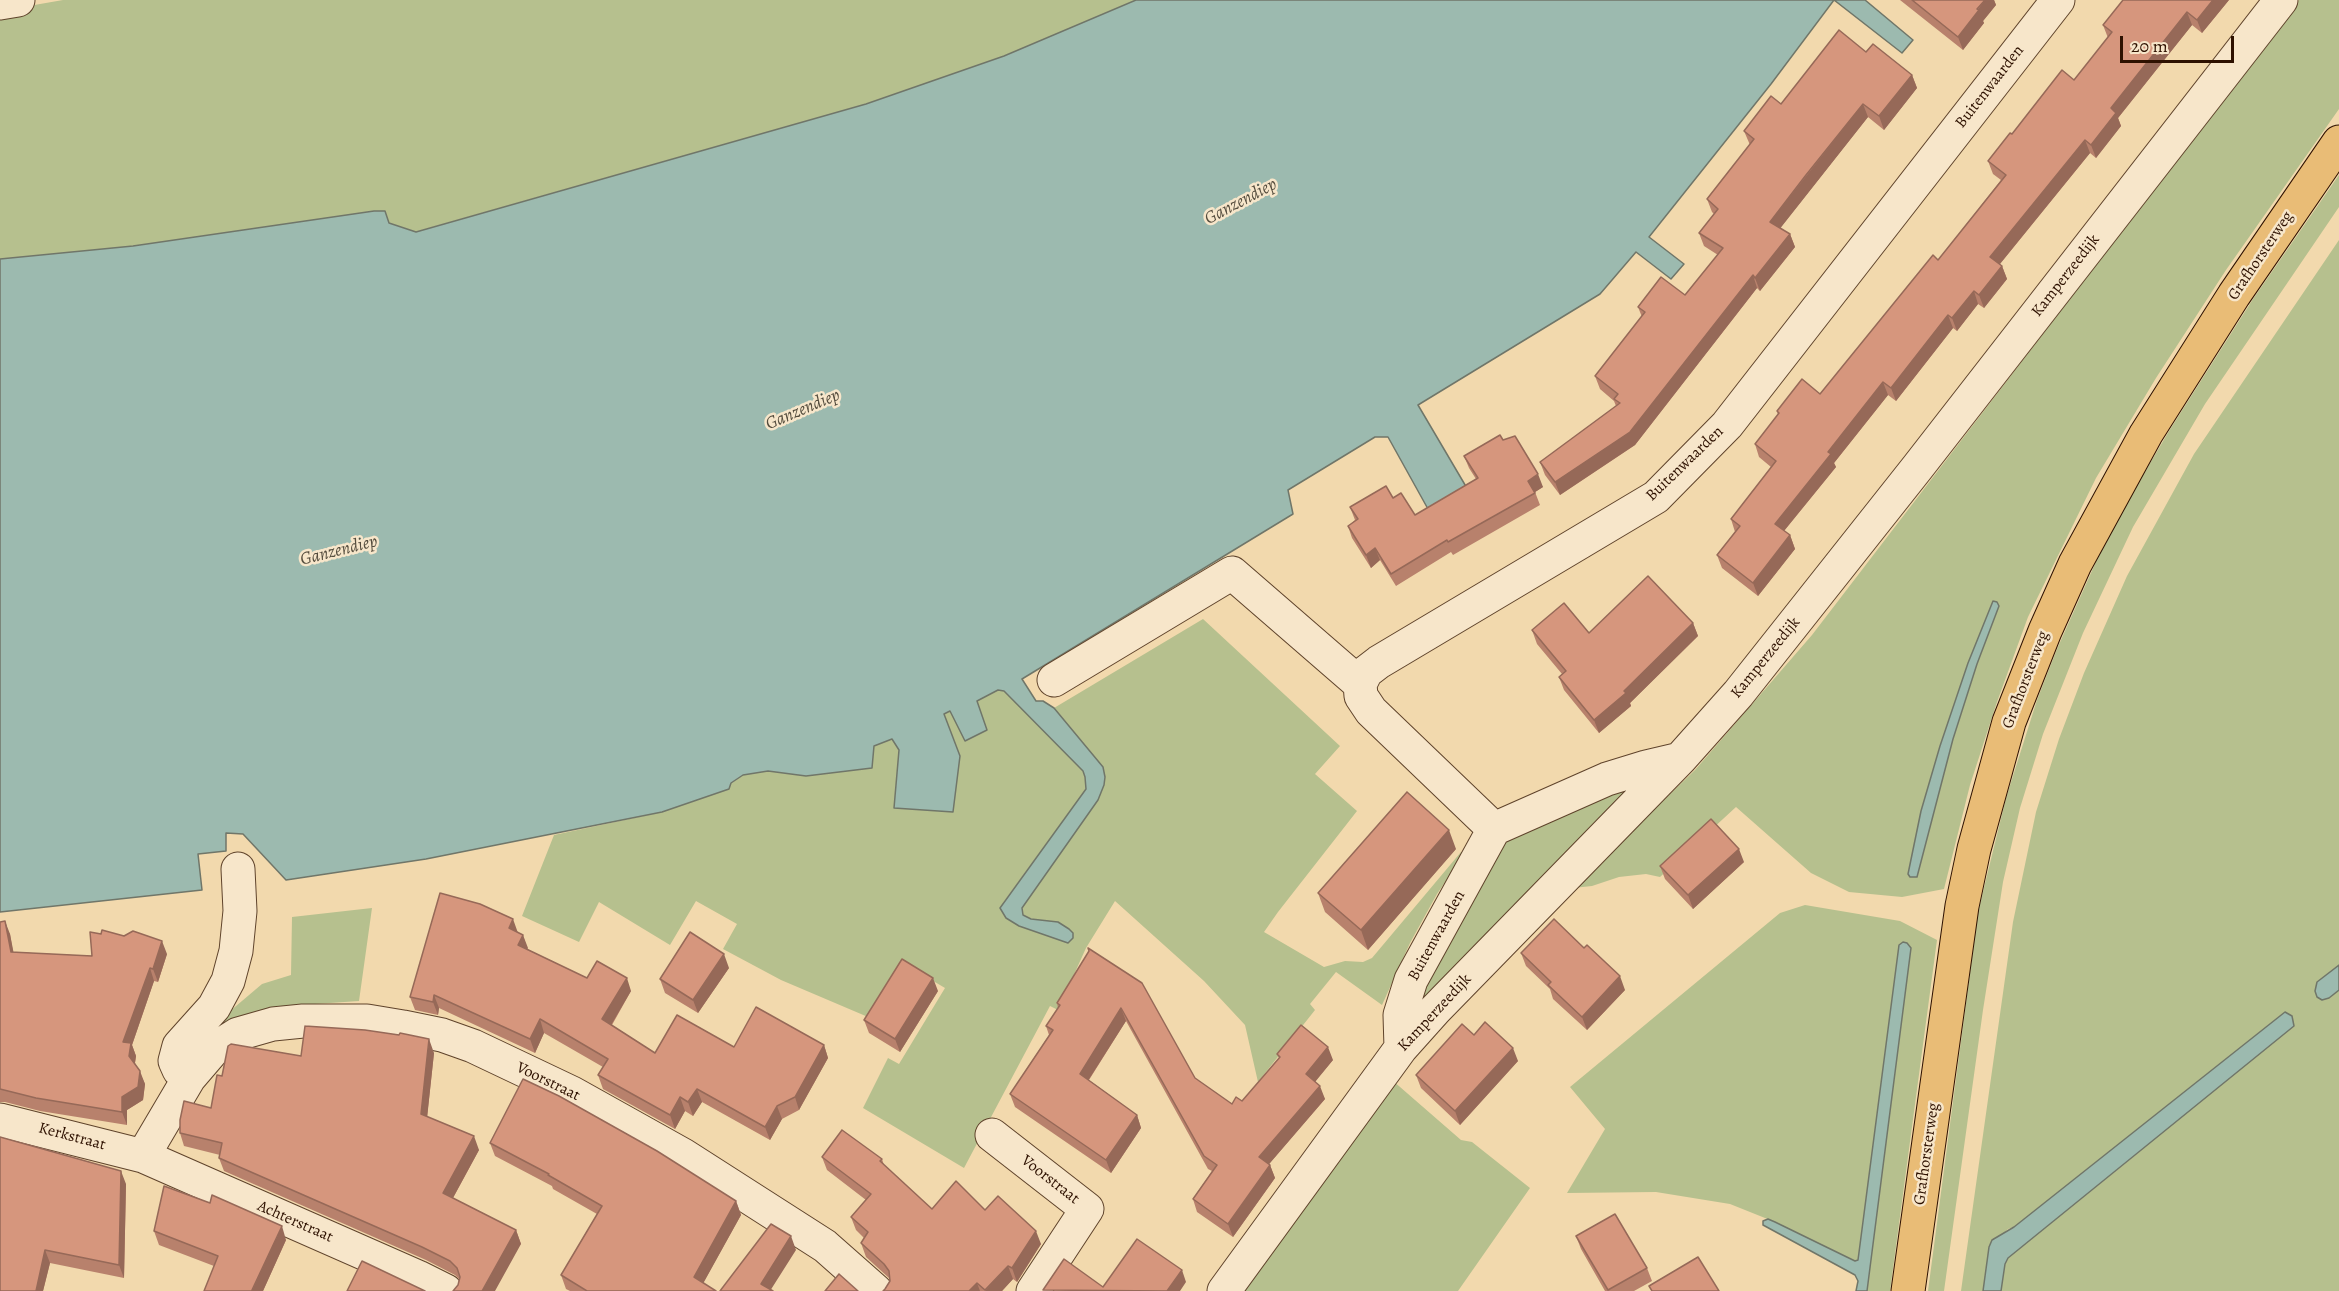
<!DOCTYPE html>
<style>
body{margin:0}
#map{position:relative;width:2339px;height:1291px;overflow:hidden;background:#f2d9ad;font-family:Alegreya,serif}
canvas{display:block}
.scale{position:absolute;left:2120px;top:36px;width:114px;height:27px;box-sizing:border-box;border:3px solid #2e1100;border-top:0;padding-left:8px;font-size:18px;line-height:21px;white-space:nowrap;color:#2e1100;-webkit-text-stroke:4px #f7e6ca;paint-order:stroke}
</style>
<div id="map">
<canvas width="2339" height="1291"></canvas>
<div class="scale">20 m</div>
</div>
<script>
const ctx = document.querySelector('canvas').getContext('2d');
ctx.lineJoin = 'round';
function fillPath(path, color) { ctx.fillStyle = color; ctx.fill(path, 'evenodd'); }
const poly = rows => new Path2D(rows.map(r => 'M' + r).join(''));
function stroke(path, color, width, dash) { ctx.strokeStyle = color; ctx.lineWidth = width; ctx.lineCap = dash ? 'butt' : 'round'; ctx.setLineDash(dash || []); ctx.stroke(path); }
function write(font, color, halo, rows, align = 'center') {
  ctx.font = font + ' Alegreya,serif'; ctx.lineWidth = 5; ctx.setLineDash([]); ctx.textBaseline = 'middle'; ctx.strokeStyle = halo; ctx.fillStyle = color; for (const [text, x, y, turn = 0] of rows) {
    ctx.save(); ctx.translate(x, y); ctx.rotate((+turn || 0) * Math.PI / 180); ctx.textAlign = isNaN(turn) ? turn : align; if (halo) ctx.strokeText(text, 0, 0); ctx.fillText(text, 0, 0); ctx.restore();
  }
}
fillPath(poly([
 [63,0,1136,0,1004,56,866,104,415,232,389,223,374,211,133,246,0,259,0,11],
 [2299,0,2339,0,2339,109,2226,270,2156,378,2096,478,2028,617,1997,702,1970,785,1944,889,1902,897,1849,892,1811,873,1736,807,1660,877,1646,874,1619,877,1592,886,1573,888,1695,770,1812,635],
 [1993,602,1999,606,1977,664,1953,739,1935,807,1910,877,1908,874,1921,811,1940,746,1968,663],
 [2339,175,2339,207,2205,404,2133,527,2083,633,2043,734,2020,808,2003,882,1983,1010,1944,1291,1928,1291,1978,912,2006,798,2037,700,2057,649,2099,555,2132,494,2169,431,2253,299],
 [2339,240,2339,965,2317,982,2329,998,2339,990,2339,1291,2001,1291,2005,1264,2008,1258,2138,1153,2292,1016,2285,1012,2014,1227,2008,1229,1989,1247,1983,1291,1961,1291,2013,922,2036,812,2059,739,2084,673,2127,576,2194,454],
 [1203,619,1340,746,1315,774,1357,811,1278,912,1264,932,1324,967,1345,961,1363,962,1372,958,1461,852,1464,854,1437,894,1410,943,1382,1005,1336,972,1310,1004,1315,1010,1258,1082,1245,1025,1204,981,1115,901,1086,948,1058,1010,1050,1006,964,1168,863,1108,888,1058,899,1064,945,988,903,963,868,1017,781,980,723,949,737,924,696,901,670,945,599,902,579,942,522,916,554,835,662,812,729,789,731,783,743,775,768,771,806,776,892,738,899,750,894,808,960,756,944,714,950,711,965,740,977,701,998,690,1004,691,1083,771,1085,777,1086,789,1003,903,1051,937,1068,943,1073,938,1073,933,1031,919,1023,915,1022,908,1104,771,1054,708],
 [1634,785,1421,1006,1424,980,1501,842],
 [1805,905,1900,921,1937,940,1890,1291,1867,1291,1911,948,1907,943,1899,945,1858,1260,1856,1262,1775,1222,1730,1204,1656,1192,1567,1193,1605,1129,1570,1087,1780,913],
 [372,908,359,1001,300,1005,205,1043,229,1012,262,984,291,975,292,917],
 [1392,1080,1461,1140,1472,1142,1530,1188,1458,1291,1238,1291]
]), '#b6c08e');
const water = poly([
 [1136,0,1834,0,1771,84,1649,237,1684,264,1671,279,1636,252,1600,294,1418,405,1471,495,1433,518,1388,437,1375,437,1288,490,1293,514,1022,679,1036,701,1043,701,1054,708,1103,767,1105,777,1104,785,1098,800,1022,908,1023,915,1031,919,1058,922,1069,929,1073,933,1073,938,1068,943,1019,926,1006,918,1000,908,1086,789,1085,777,1083,771,1004,691,998,690,977,701,987,730,965,741,950,711,944,714,960,756,953,812,894,808,899,750,892,739,874,746,872,768,806,776,768,771,743,775,731,783,729,789,662,812,426,859,286,880,243,834,226,833,226,851,198,854,202,890,0,912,0,259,133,246,374,211,385,211,389,223,416,232,866,104,1004,56,1136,0],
 [1834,0,1865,0,1913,40,1902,53,1834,0],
 [1993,601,1997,602,1999,606,1977,664,1953,739,1917,877,1910,877,1908,874,1921,811,1940,746,1968,663,1993,601],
 [1903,942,1907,943,1911,948,1867,1291,1856,1291,1858,1281,1855,1275,1763,1225,1763,1221,1768,1219,1775,1222,1855,1261,1858,1260,1899,945,1903,942],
 [2339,965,2339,990,2329,998,2322,1000,2317,997,2315,991,2317,982,2339,965],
 [2285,1012,2292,1016,2294,1026,2008,1258,2005,1264,2001,1291,1983,1291,1989,1247,1992,1240,2014,1227,2285,1012]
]);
fillPath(water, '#9cbaaf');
stroke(water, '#707669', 1.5);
const minor = poly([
 [0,3,18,0],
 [1054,680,1232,573,1360,684],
 [1494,829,1371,711,1361,696,1360,684,1366,672,1379,662,1656,497,1727,425,2058,0],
 [1401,1048,1400,1015,1411,980,1494,829,1607,779,1646,767,1680,759],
 [189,1078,179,1070,175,1061,179,1046,214,1007,228,981,236,951,240,911,238,869],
 [0,1120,143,1156,418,1277,446,1291],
 [992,1135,1087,1209,1033,1291],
 [143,1156,189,1078,213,1050,238,1034,273,1024,303,1021,367,1021,403,1027,442,1035,473,1046,572,1093,683,1155,825,1246,876,1291],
 [1224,1291,1401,1048,1435,1010,1680,759,1738,694,1917,468,2281,0]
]);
const major = poly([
 [1908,1291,1962,906,1974,849,2009,722,2045,631,2075,564,2146,434,2234,295,2339,142]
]);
stroke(minor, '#5f432b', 35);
stroke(major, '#2e1100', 35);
stroke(minor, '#f7e6ca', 33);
stroke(major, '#e9bc76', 33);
fillPath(poly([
 [1900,0,1994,0,1996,5,1983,21,1984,23,1963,50],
 [2229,0,2202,33,2192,25,2118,118,2121,126,2096,158,2090,153,2000,264,2002,266,2007,279,1984,308,1978,304,1957,331,1953,328,1896,401,1888,395,1834,463,1836,467,1784,531,1790,535,1795,549,1758,596,1722,568,1717,555,1735,532,1731,519,1771,467,1759,457,1755,444,1778,415,1777,411,1820,394,1938,260,2001,180,1993,174,1988,161,2012,134,2074,80,2108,38,2103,25],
 [1866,52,1912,75,1917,88,1884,130,1868,117,1811,189,1780,228,1790,234,1795,247,1760,291,1757,288,1635,445,1560,495,1545,475,1540,462,1616,406,1614,401,1600,389,1595,376,1642,317,1638,307,1685,295,1718,255,1704,246,1699,233,1714,214,1712,212,1707,199,1750,145,1744,131,1781,104],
 [1503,440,1543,487,1535,492,1540,505,1453,555,1451,552,1396,586,1380,560,1371,568,1352,538,1348,526,1355,520,1350,507,1393,498,1415,515,1476,479,1469,468,1464,456],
 [1693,623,1698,636,1630,703,1631,706,1599,733,1564,690,1559,677,1562,674,1537,644,1532,630,1589,633],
 [1456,849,1368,950,1325,912,1318,893],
 [1744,862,1693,909,1665,879,1660,866],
 [0,922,10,934,13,952,92,956,167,954,158,982,154,981,132,1045,136,1056,135,1063,145,1084,143,1100,127,1110,127,1125,40,1111,5,1102,0,1102],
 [518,933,523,935,527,949,587,978,631,991,612,1025,655,1053,734,1047,824,1045,828,1058,799,1110,782,1119,770,1140,702,1102,693,1116,685,1111,675,1129,603,1089,598,1075,603,1067,544,1033,535,1053,439,1008,438,1015,415,1010,410,997],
 [1089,951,1195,1078,1232,1104,1242,1101,1279,1058,1277,1054,1333,1060,1315,1081,1325,1099,1269,1164,1270,1165,1275,1178,1233,1237,1197,1212,1193,1199,1212,1171,1208,1169,1126,1021,1089,1080,1137,1115,1141,1128,1111,1173,1015,1107,1010,1094,1049,1035,1046,1026,1058,1008,1057,1003],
 [1521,953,1625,990,1587,1030,1553,999,1550,989,1526,966],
 [729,968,698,1013,665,993,660,979],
 [938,991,900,1052,869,1033,864,1020],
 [1474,1035,1518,1061,1460,1125,1421,1088,1416,1075],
 [434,1053,427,1117,479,1150,453,1198,516,1230,521,1244,458,1285,459,1279,455,1275,426,1260,224,1171,219,1158,220,1155,184,1146,180,1133,211,1108,222,1076,301,1056],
 [0,1137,126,1184,124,1278,50,1263,43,1291,0,1291],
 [490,1143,736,1201,741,1215,703,1283,716,1291,570,1291,566,1289,561,1275,597,1214,553,1189,552,1186,495,1156],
 [822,1157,882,1159,884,1165,932,1209,985,1210,1041,1244,1017,1282,1013,1279,1002,1291,883,1291,885,1289,890,1281,889,1278,866,1257,861,1243,864,1238,856,1230,851,1217,866,1200,827,1170],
 [154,1231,286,1240,263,1291,204,1291,214,1266,159,1245],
 [1576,1236,1647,1268,1652,1281,1634,1291,1605,1291,1581,1249]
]), '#b8816c');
fillPath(poly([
 [1985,0,1994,0,1996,5,1983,21,1984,23,1963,50,1958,37],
 [2213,0,2229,0,2202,33,2197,20],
 [2187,12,2192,25,2118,118,2121,126,2096,158,2091,145,2111,108],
 [1912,75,1917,88,1884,130,1879,116],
 [1863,104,1868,117,1775,235,1770,222],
 [2085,140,2090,153,1995,270,1990,257],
 [1790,234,1795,247,1760,291,1755,278],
 [2002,266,2007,279,1984,308,1979,295],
 [1753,275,1757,288,1635,445,1560,495,1555,482],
 [1974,291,1978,304,1957,331,1952,318],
 [1948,315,1953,328,1896,401,1891,388],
 [1883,382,1888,395,1834,463,1836,467,1779,537,1775,524,1828,452],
 [1538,474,1543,487,1532,494,1528,481],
 [1790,535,1795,549,1758,596,1753,583],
 [1375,548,1380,560,1371,568,1366,555],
 [1693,623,1698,636,1630,703,1631,706,1599,733,1594,720],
 [1449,830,1456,849,1368,950,1361,930],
 [1739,849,1744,862,1693,909,1688,895],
 [513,919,518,933,509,928],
 [5,921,10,934,16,965,11,952],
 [523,935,528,948,523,958,518,945],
 [162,941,167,954,158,982,153,969],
 [724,954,729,968,698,1013,693,1000],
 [150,968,154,981,132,1045,136,1056,134,1069,123,1042],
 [1620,976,1625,990,1587,1030,1582,1017],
 [627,978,631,991,607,1032,602,1019],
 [933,978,938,991,900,1052,895,1039],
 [434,995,439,1008,438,1015,433,1002],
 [1121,1008,1126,1021,1084,1087,1080,1074],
 [540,1019,544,1033,535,1053,530,1039],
 [429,1039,434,1053,426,1128,421,1114],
 [824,1045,828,1058,799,1110,795,1097],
 [1328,1047,1333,1060,1311,1087,1306,1074],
 [1513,1048,1518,1061,1460,1125,1455,1111],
 [140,1071,145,1084,143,1100,127,1110,127,1125,122,1112,122,1097],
 [1320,1086,1325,1099,1264,1170,1259,1157],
 [697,1089,702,1102,693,1116,688,1102],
 [680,1097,685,1111,675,1129,670,1115],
 [777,1106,782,1119,770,1140,765,1127],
 [1137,1115,1141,1128,1111,1173,1106,1160],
 [474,1136,479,1150,448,1207,443,1193],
 [1270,1165,1275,1178,1233,1237,1228,1224],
 [121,1171,126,1184,124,1278,119,1265],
 [736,1201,741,1215,699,1291,694,1277],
 [282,1226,286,1240,263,1291,252,1291],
 [516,1230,521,1244,495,1291,482,1291],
 [1036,1231,1041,1244,1017,1282,1012,1268],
 [791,1236,796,1250,770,1291,761,1284],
 [45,1250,50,1263,43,1291,36,1291],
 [1008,1266,1013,1279,1002,1291,985,1291],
 [1182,1270,1186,1282,1180,1291,1167,1291],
 [977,1283,980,1291,969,1291]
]), '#966958');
const building = poly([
 [1912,0,1985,0,1977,9,1979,10,1958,37,1912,0],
 [2123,0,2213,0,2197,20,2187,12,2111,108,2116,113,2091,145,2085,140,1990,257,2002,266,1979,295,1974,291,1952,318,1948,315,1891,388,1883,382,1828,452,1831,454,1775,524,1790,535,1753,583,1717,555,1740,526,1731,519,1776,461,1755,444,1779,413,1777,411,1802,379,1820,394,1933,255,1938,260,2006,175,1988,161,2010,133,2012,134,2062,70,2074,80,2112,32,2103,25,2123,0],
 [1839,30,1866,52,1873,44,1912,75,1879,116,1863,104,1806,175,1770,222,1790,234,1755,278,1753,275,1630,432,1555,482,1540,462,1620,403,1614,399,1618,394,1595,376,1645,312,1638,307,1661,277,1685,295,1723,248,1699,233,1718,209,1707,199,1754,139,1744,131,1771,96,1781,104,1839,30],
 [1500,435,1503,440,1515,436,1538,474,1528,481,1535,493,1448,542,1447,540,1391,574,1375,548,1366,555,1348,526,1358,519,1350,507,1386,486,1393,498,1401,493,1415,515,1478,478,1464,456,1500,435],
 [1648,576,1693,623,1624,691,1626,693,1594,720,1559,677,1566,671,1532,630,1564,603,1589,633,1648,576],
 [1407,792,1449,830,1361,930,1318,893,1407,792],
 [1711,819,1739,849,1688,895,1660,866,1711,819],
 [440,893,480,904,513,919,509,928,523,935,518,945,587,978,597,961,627,978,602,1019,655,1053,677,1015,734,1047,756,1007,824,1045,795,1097,777,1106,765,1127,697,1089,688,1102,680,1097,670,1115,598,1075,608,1059,540,1019,530,1039,434,995,433,1002,410,997,440,893],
 [1554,919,1584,948,1587,945,1620,976,1582,1017,1548,985,1551,982,1521,953,1554,919],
 [5,921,11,952,92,956,90,932,101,934,102,930,124,936,133,931,162,941,153,969,150,968,123,1042,131,1043,129,1056,140,1071,138,1087,122,1097,122,1112,36,1098,0,1089,0,922,5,921],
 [690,932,724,954,693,1000,660,979,690,932],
 [1088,948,1142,983,1195,1078,1232,1104,1236,1097,1242,1101,1280,1057,1277,1054,1301,1025,1328,1047,1306,1074,1320,1086,1259,1157,1270,1165,1228,1224,1193,1199,1217,1165,1204,1156,1121,1008,1080,1074,1137,1115,1106,1160,1010,1094,1053,1030,1046,1026,1060,1005,1057,1003,1089,951,1088,948],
 [902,959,933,978,895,1039,864,1020,902,959],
 [1485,1022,1513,1048,1455,1111,1416,1075,1462,1024,1474,1035,1485,1022],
 [305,1026,365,1030,399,1035,400,1033,429,1039,421,1114,474,1136,443,1193,516,1230,482,1291,453,1291,458,1285,460,1277,457,1268,450,1261,422,1247,219,1158,222,1143,180,1133,180,1120,184,1101,211,1108,217,1075,222,1076,228,1046,231,1044,301,1056,305,1026],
 [523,1079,559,1096,657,1151,736,1201,694,1277,716,1291,587,1291,561,1275,602,1206,548,1175,549,1174,490,1143,523,1079],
 [842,1130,882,1159,880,1161,932,1209,956,1181,985,1210,998,1196,1036,1231,1012,1268,1008,1266,985,1290,977,1283,969,1291,883,1291,885,1289,890,1281,889,1271,884,1264,861,1243,868,1232,851,1217,871,1194,822,1157,842,1130],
 [0,1137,121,1171,119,1265,45,1250,36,1291,0,1291,0,1137],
 [164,1186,210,1203,212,1195,282,1226,252,1290,253,1291,204,1291,218,1256,154,1231,164,1186],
 [1615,1214,1647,1268,1608,1290,1576,1236,1615,1214],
 [771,1224,791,1236,761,1284,773,1291,720,1291,771,1224],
 [1137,1239,1182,1270,1167,1291,1043,1290,1064,1259,1103,1287,1137,1239],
 [1698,1257,1719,1291,1652,1291,1649,1286,1698,1257],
 [362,1261,425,1291,347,1291,362,1261],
 [839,1274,858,1291,825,1291,839,1274]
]);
fillPath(building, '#d6967d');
stroke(building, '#966958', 1.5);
write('16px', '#2e1100', '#f7e6ca', [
 ["Buitenwaarden",1990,87,-52],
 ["Grafhorsterweg",2261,256,-56],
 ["Kamperzeedijk",2066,276,-52],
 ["Buitenwaarden",1685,464,-44],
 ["Kamperzeedijk",1766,658,-51],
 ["Grafhorsterweg",2026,680,-69],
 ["Buitenwaarden",1437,936,-61],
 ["Kamperzeedijk",1435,1013,-47],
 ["Voorstraat",548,1082,26],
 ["Kerkstraat",72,1137,15],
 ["Grafhorsterweg",1927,1154,-82],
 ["Voorstraat",1050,1180,38],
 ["Achterstraat",295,1222,24]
]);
write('italic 18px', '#544c3d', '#f7e6ca', [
 ["Ganzendiep",1241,202,-28],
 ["Ganzendiep",803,410,-23],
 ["Ganzendiep",339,551,-14]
]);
</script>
